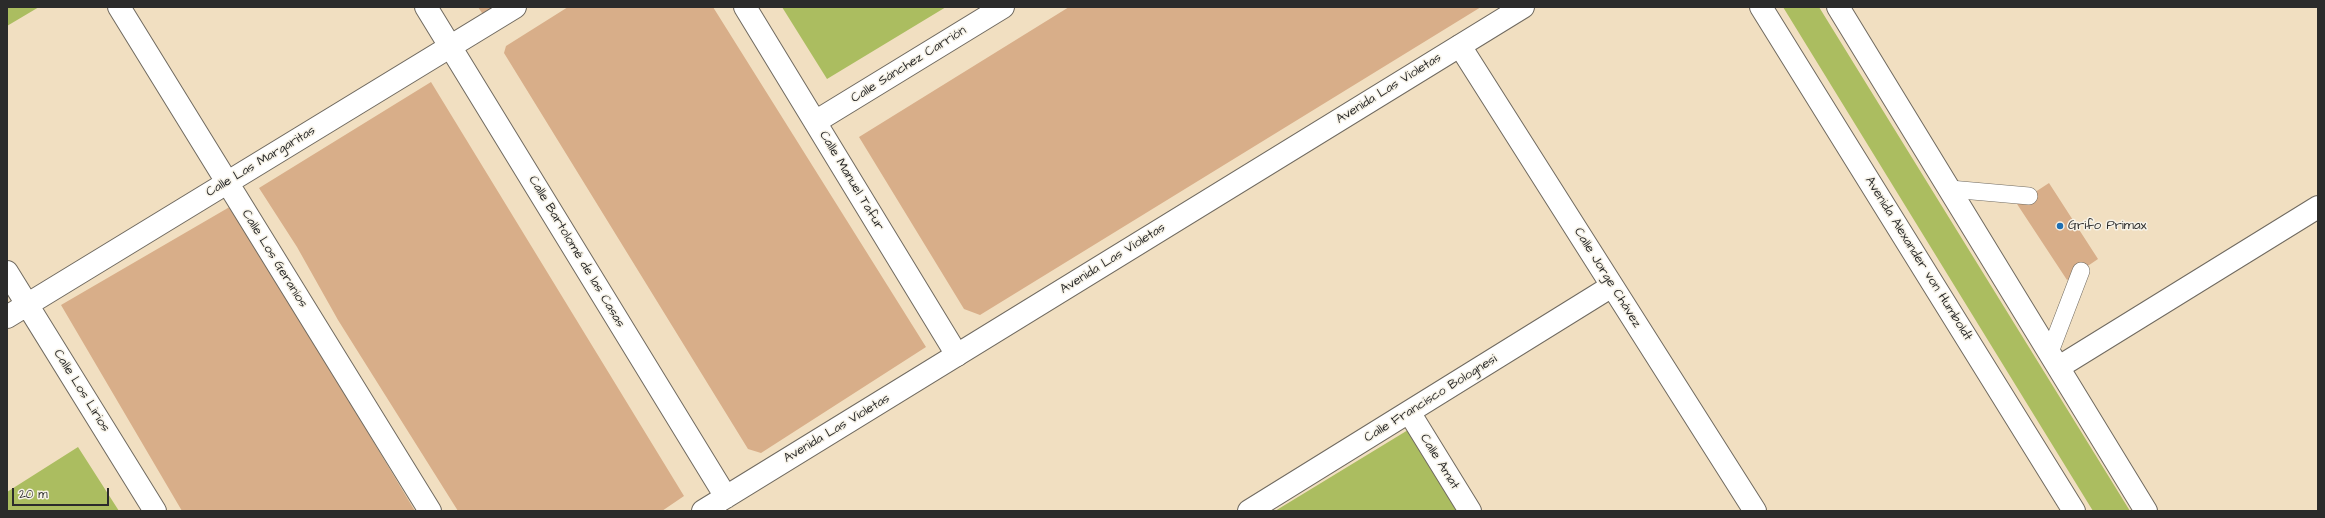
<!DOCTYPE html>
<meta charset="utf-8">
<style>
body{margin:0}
#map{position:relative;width:2325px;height:518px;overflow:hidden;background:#f1dfc1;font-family:"Architects Daughter",sans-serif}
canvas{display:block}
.frame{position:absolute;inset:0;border:8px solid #2b2b2b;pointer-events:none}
.scale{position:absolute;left:12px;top:488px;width:97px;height:18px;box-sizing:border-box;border:2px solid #2b2b2b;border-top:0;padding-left:5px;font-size:12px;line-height:14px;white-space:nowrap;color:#2b2b2b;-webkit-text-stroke:3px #f7f3e8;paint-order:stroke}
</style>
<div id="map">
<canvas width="2325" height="518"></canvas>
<div class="frame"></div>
<div class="scale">20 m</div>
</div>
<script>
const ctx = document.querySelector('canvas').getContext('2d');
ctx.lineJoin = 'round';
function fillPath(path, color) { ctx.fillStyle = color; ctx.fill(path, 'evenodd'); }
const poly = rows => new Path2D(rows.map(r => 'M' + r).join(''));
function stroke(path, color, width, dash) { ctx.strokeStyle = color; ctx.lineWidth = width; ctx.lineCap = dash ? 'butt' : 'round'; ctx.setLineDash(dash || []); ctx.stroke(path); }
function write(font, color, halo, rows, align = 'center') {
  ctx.font = font + ' "Architects Daughter",sans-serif'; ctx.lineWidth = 3; ctx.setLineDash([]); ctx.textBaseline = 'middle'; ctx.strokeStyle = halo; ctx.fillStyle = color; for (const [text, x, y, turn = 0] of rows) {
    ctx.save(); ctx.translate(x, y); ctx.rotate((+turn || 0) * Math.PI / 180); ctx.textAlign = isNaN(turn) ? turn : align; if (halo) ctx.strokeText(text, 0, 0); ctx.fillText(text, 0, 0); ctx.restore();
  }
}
fillPath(poly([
 [7,7,39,7,7,26],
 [782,7,946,7,827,79],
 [1783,7,1819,7,2130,511,2093,511],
 [1408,430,1458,511,1275,511],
 [78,447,119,511,7,511,7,492]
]), '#abbd60');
fillPath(poly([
 [478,7,505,7,486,19],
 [568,7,713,7,926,347,761,453,748,449,504,53,506,46],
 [1069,7,1481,7,980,315,964,309,859,137],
 [431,82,684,496,662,511,458,511,338,320,297,247,259,188],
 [2049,183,2098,259,2067,280,2017,204],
 [233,205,367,431,415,511,182,511,61,305]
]), '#d8ae89');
const lane = poly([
 [1950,189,2029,196],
 [2050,352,2081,271]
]);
const street = poly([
 [119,7,430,511],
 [745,7,957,355],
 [1460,46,1755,511],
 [815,122,1003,7],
 [7,272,155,511],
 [7,317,515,7],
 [2059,367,2318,207],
 [1409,412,1470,511],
 [1249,511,1612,286]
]);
const secondary = poly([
 [426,7,726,497],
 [1761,7,2074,511],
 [1838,7,2146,511],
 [703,511,1523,7]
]);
stroke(lane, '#706a60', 18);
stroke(street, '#706a60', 24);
stroke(secondary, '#706a60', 24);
stroke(lane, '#fff', 17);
stroke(street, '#fff', 22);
stroke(secondary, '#fff', 22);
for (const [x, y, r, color] of [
 [2060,226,4,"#1f6fb2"]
]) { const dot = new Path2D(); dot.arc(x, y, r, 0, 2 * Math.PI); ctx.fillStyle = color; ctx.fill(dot); stroke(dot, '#f7f3e8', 1.5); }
write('13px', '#2b2b2b', '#f7f3e8', [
 ["Calle Sánchez Carrión",909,65,-32],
 ["Avenida Las Violetas",1389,89,-32],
 ["Calle Las Margaritas",261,162,-31],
 ["Calle Manuel Tafur",851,181,59],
 ["Calle Bartolomé de las Casas",576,252,59],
 ["Calle Los Geranios",274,259,58],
 ["Avenida Las Violetas",1113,259,-32],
 ["Avenida Alexander von Humboldt",1918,259,58],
 ["Calle Jorge Chávez",1607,278,58],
 ["Calle Los Lirios",81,391,58],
 ["Calle Francisco Bolognesi",1431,399,-32],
 ["Avenida Las Violetas",837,429,-31],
 ["Calle Amat",1439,462,58]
]);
write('13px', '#2b2b2b', '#f7f3e8', [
 ["Grifo Primax",2068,226]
], 'left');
</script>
